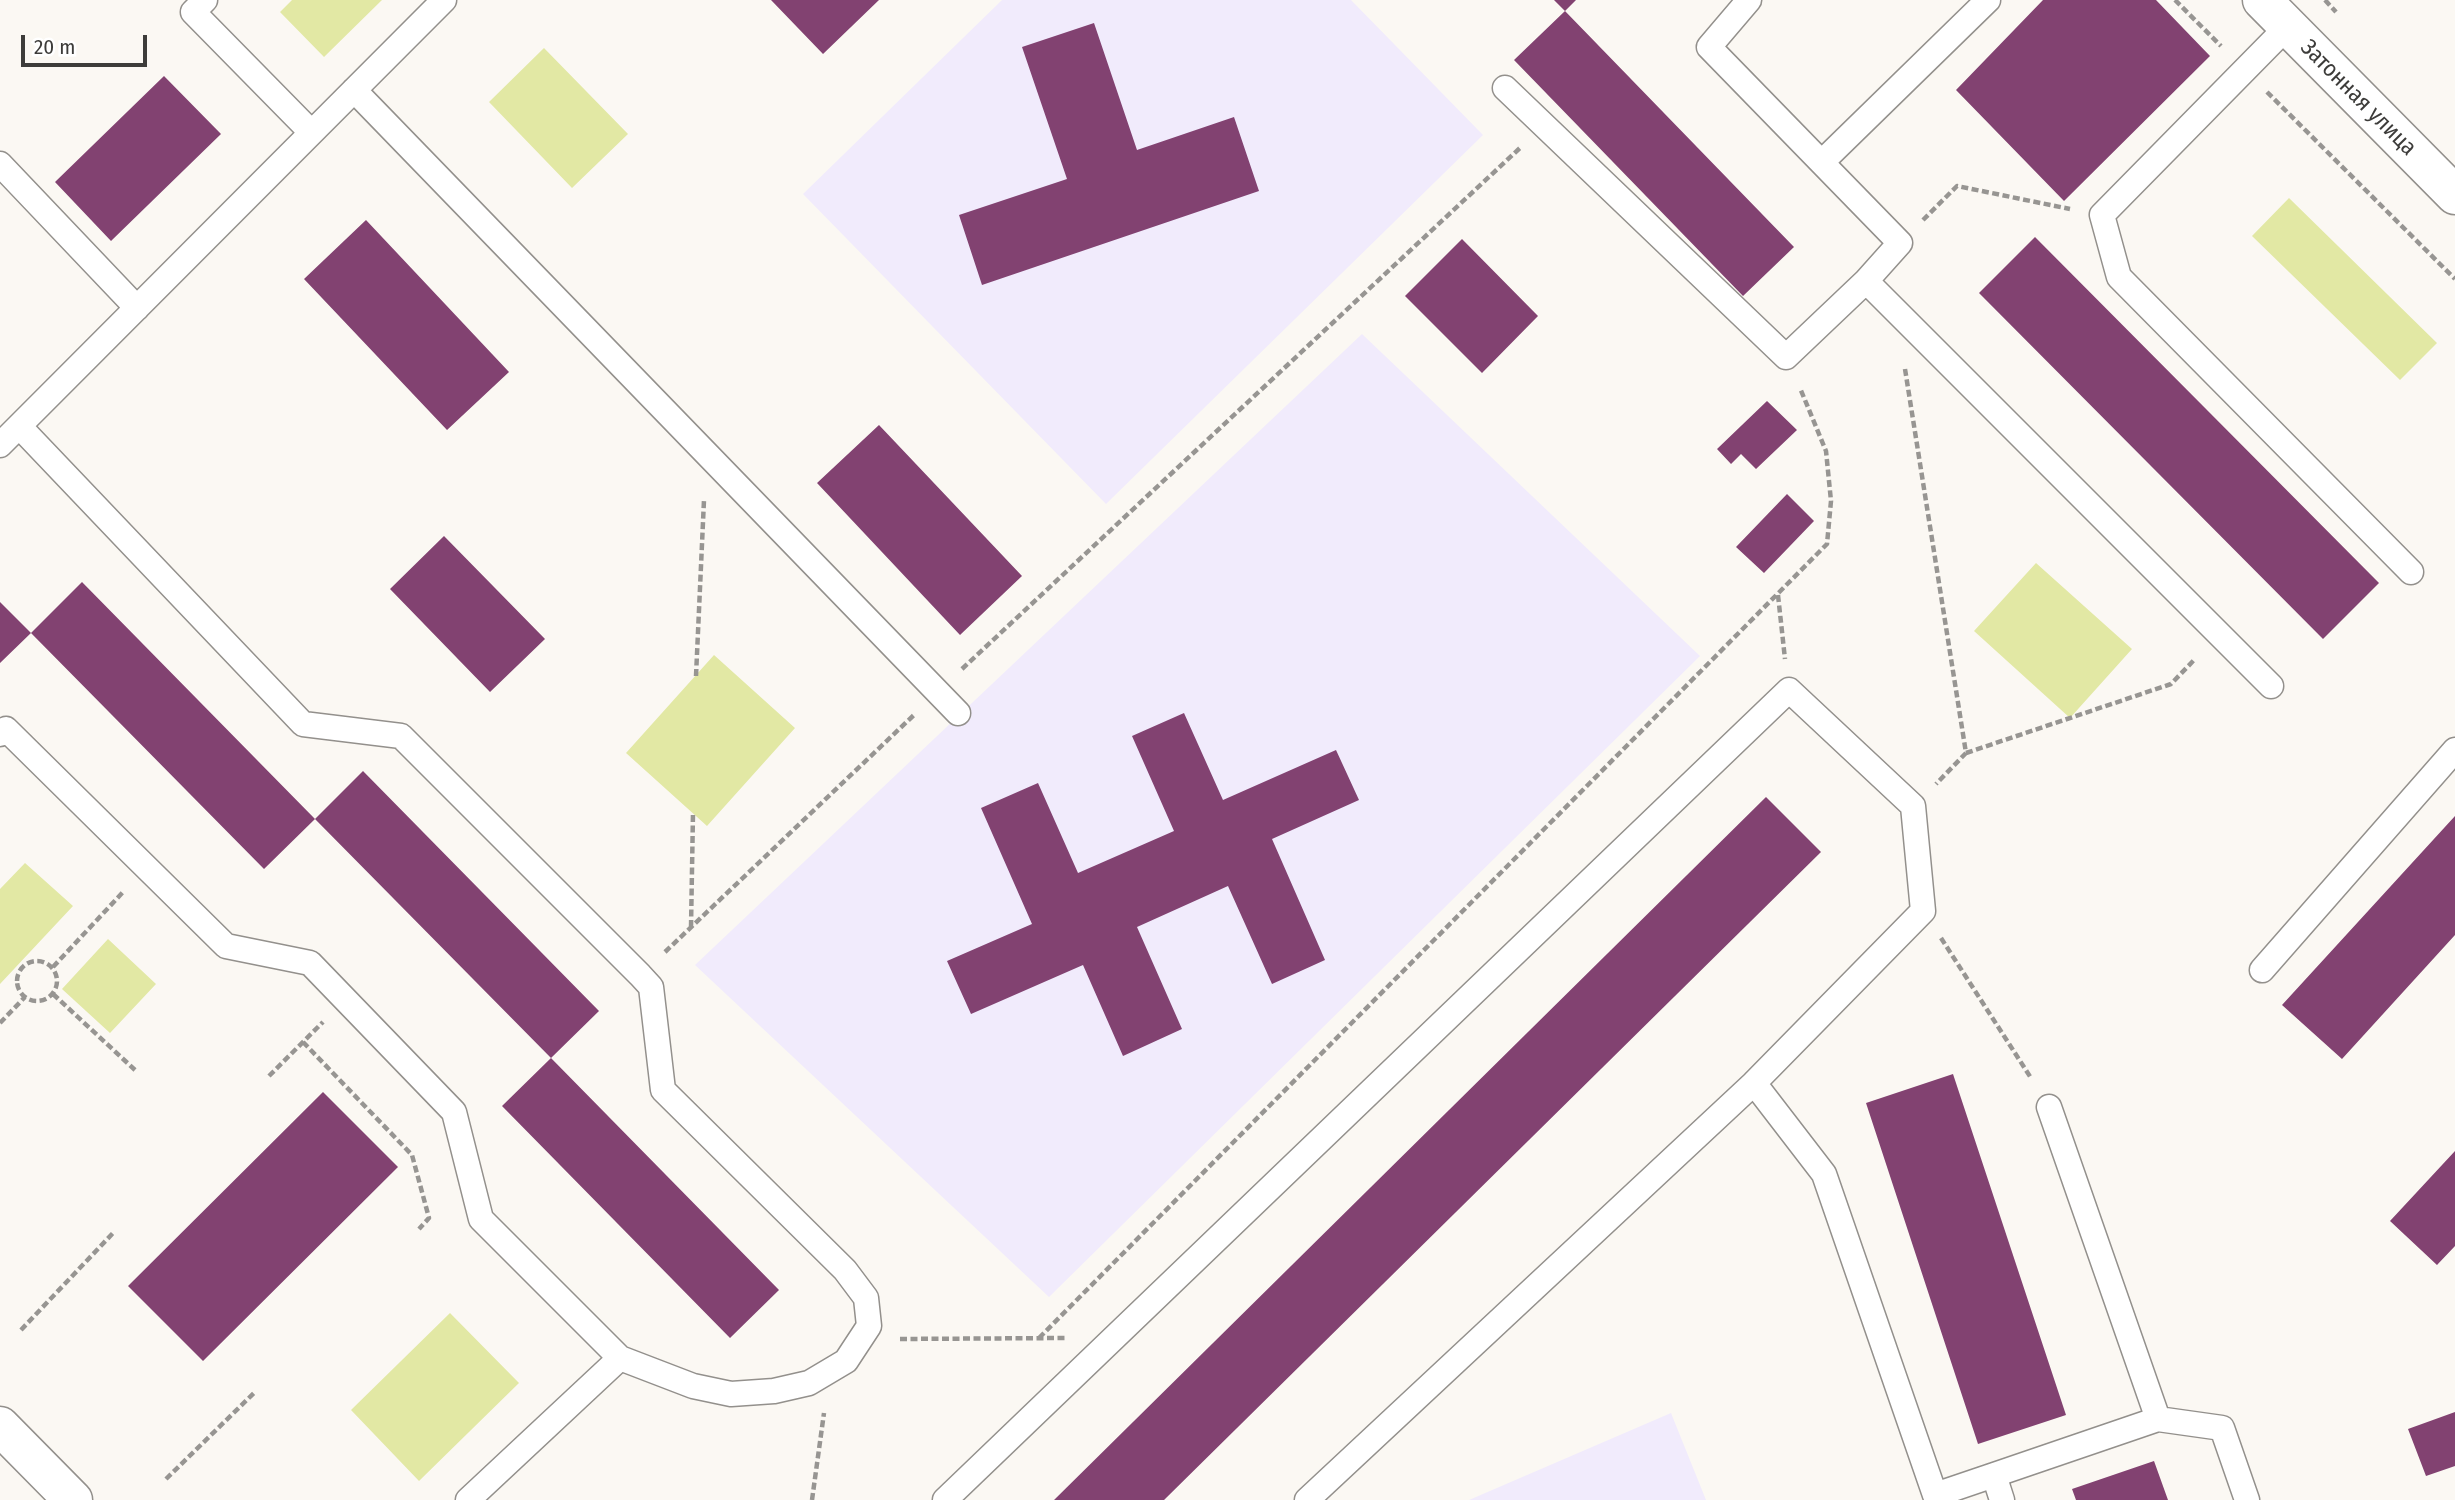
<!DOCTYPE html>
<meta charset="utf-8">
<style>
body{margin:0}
#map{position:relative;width:2455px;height:1500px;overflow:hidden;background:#fbf8f3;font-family:"Fira Sans Condensed",sans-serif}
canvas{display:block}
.scale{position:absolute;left:21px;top:35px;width:126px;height:32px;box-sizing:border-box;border:4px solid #3d3c3a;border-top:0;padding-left:9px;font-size:21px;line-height:24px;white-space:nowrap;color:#3d3c3a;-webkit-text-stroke:5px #fff;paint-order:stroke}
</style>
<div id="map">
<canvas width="2455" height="1500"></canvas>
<div class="scale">20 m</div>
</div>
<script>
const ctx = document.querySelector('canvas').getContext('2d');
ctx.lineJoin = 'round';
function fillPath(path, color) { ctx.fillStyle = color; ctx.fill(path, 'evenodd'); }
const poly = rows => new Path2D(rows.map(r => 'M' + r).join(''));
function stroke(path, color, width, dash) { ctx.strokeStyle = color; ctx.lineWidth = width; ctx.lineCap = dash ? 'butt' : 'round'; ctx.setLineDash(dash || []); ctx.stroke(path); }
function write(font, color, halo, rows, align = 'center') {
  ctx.font = font + ' "Fira Sans Condensed",sans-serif'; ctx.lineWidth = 7; ctx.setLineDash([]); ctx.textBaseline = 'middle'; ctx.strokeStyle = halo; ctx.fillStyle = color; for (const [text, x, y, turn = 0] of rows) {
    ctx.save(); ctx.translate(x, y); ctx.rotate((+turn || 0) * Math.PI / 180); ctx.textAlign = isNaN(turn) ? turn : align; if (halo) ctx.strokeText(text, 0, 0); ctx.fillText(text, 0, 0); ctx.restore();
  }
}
fillPath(poly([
 [1002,0,1351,0,1483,135,1106,504,803,194],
 [1362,334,1700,656,1049,1297,695,965],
 [1671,1413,1706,1500,1469,1500]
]), '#f1ebfc');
fillPath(poly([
 [292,0,382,0,324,57,280,12],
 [544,48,628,134,572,188,489,102],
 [2289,198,2437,343,2400,380,2252,236],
 [2036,563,2132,649,2070,718,1974,631],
 [714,655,795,728,707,826,626,753],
 [25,863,73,906,0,984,0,889],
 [108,939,156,984,110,1033,62,989],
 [450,1313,519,1383,419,1481,351,1410]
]), '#e2e8a4');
fillPath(poly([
 [771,0,879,0,823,54],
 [1554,0,1576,0,1565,11],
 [2043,0,2156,0,2210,56,2064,201,1956,90],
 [1565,11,1794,247,1743,296,1514,60],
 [1094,23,1137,150,1234,117,1259,191,982,285,959,215,1067,179,1022,47],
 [164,76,221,134,111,241,55,182],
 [366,220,509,372,447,430,304,279],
 [2035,237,2379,583,2323,639,1979,293],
 [1462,239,1538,316,1482,373,1405,296],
 [1767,401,1797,430,1756,469,1741,454,1731,464,1717,449],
 [879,425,1022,576,960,635,817,483],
 [1787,494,1814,521,1764,573,1736,547],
 [444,536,545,639,490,692,390,589],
 [82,582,315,819,264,869,31,633],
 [0,602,31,633,0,663],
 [1184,713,1223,800,1336,750,1359,800,1272,839,1325,960,1272,984,1228,886,1137,927,1182,1029,1123,1056,1083,965,971,1014,947,961,1032,924,981,808,1038,783,1078,873,1174,831,1132,736],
 [363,771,599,1011,551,1058,779,1290,730,1338,502,1106,551,1058,315,819],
 [1766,797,1821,852,1164,1500,1054,1500],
 [2455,816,2455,935,2342,1059,2282,1005],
 [1953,1074,2066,1415,1978,1444,1866,1103],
 [323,1092,398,1167,203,1361,128,1286],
 [2455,1151,2455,1246,2437,1265,2390,1221],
 [2455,1412,2455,1466,2426,1476,2408,1429],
 [2154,1461,2168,1500,2076,1500,2072,1489]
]), '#824271');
const service = poly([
 [205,0,193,12,311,132],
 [1749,0,1709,47,1900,243,1866,281,2271,686],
 [2288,26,2102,215,2119,277,2411,572],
 [1505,88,1786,357,1866,281],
 [354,90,958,713],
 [1822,162,1988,0],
 [0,164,137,308],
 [19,426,303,724,401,736,640,975,651,987,663,1090,845,1270,866,1298,869,1326,846,1361,809,1383,774,1391,731,1394,693,1386,620,1358,468,1500],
 [0,445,444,0],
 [0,734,6,729,226,946,310,963,454,1112,481,1219,620,1358],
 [2262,970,2455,750],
 [2158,1419,2222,1428,2247,1500],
 [1994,1475,2158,1419,2049,1107],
 [945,1500,1789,690,1913,806,1923,911,1754,1083,1824,1174,1935,1495,1994,1475,2002,1500],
 [1307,1500,1754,1083]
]);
const tertiary = poly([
 [2262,0,2455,195],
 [0,1426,73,1500]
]);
stroke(service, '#93908c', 27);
stroke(tertiary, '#93908c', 41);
stroke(poly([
 [2175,0,2221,46],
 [2325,0,2336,12],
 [2267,92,2455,279],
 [1923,220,1957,186,2070,209],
 [1905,369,1966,753,1936,784],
 [1778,595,1785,659],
 [962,669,1521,147],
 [696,676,704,500],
 [1966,753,2171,684,2195,659],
 [691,927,693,813],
 [1941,938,2031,1078],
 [665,952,915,714],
 '17 981a20 20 0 1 1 40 0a20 20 0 1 1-40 0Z',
 [53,967,124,891],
 [53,994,135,1070],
 [0,1023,25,997],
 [303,1042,412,1155,429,1218,419,1229],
 [269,1076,323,1022],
 [21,1330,114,1232],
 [1039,1338,1827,544,1831,501,1826,451,1800,388],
 [900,1339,1066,1338],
 [166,1479,255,1392],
 [812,1500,824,1413]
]), '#979592', 4.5, [7, 3.5]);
stroke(service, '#fff', 24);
stroke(tertiary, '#fff', 38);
write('23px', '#3d3c3a', '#fff', [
 ["Затонная улица",2358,98,45]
]);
</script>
